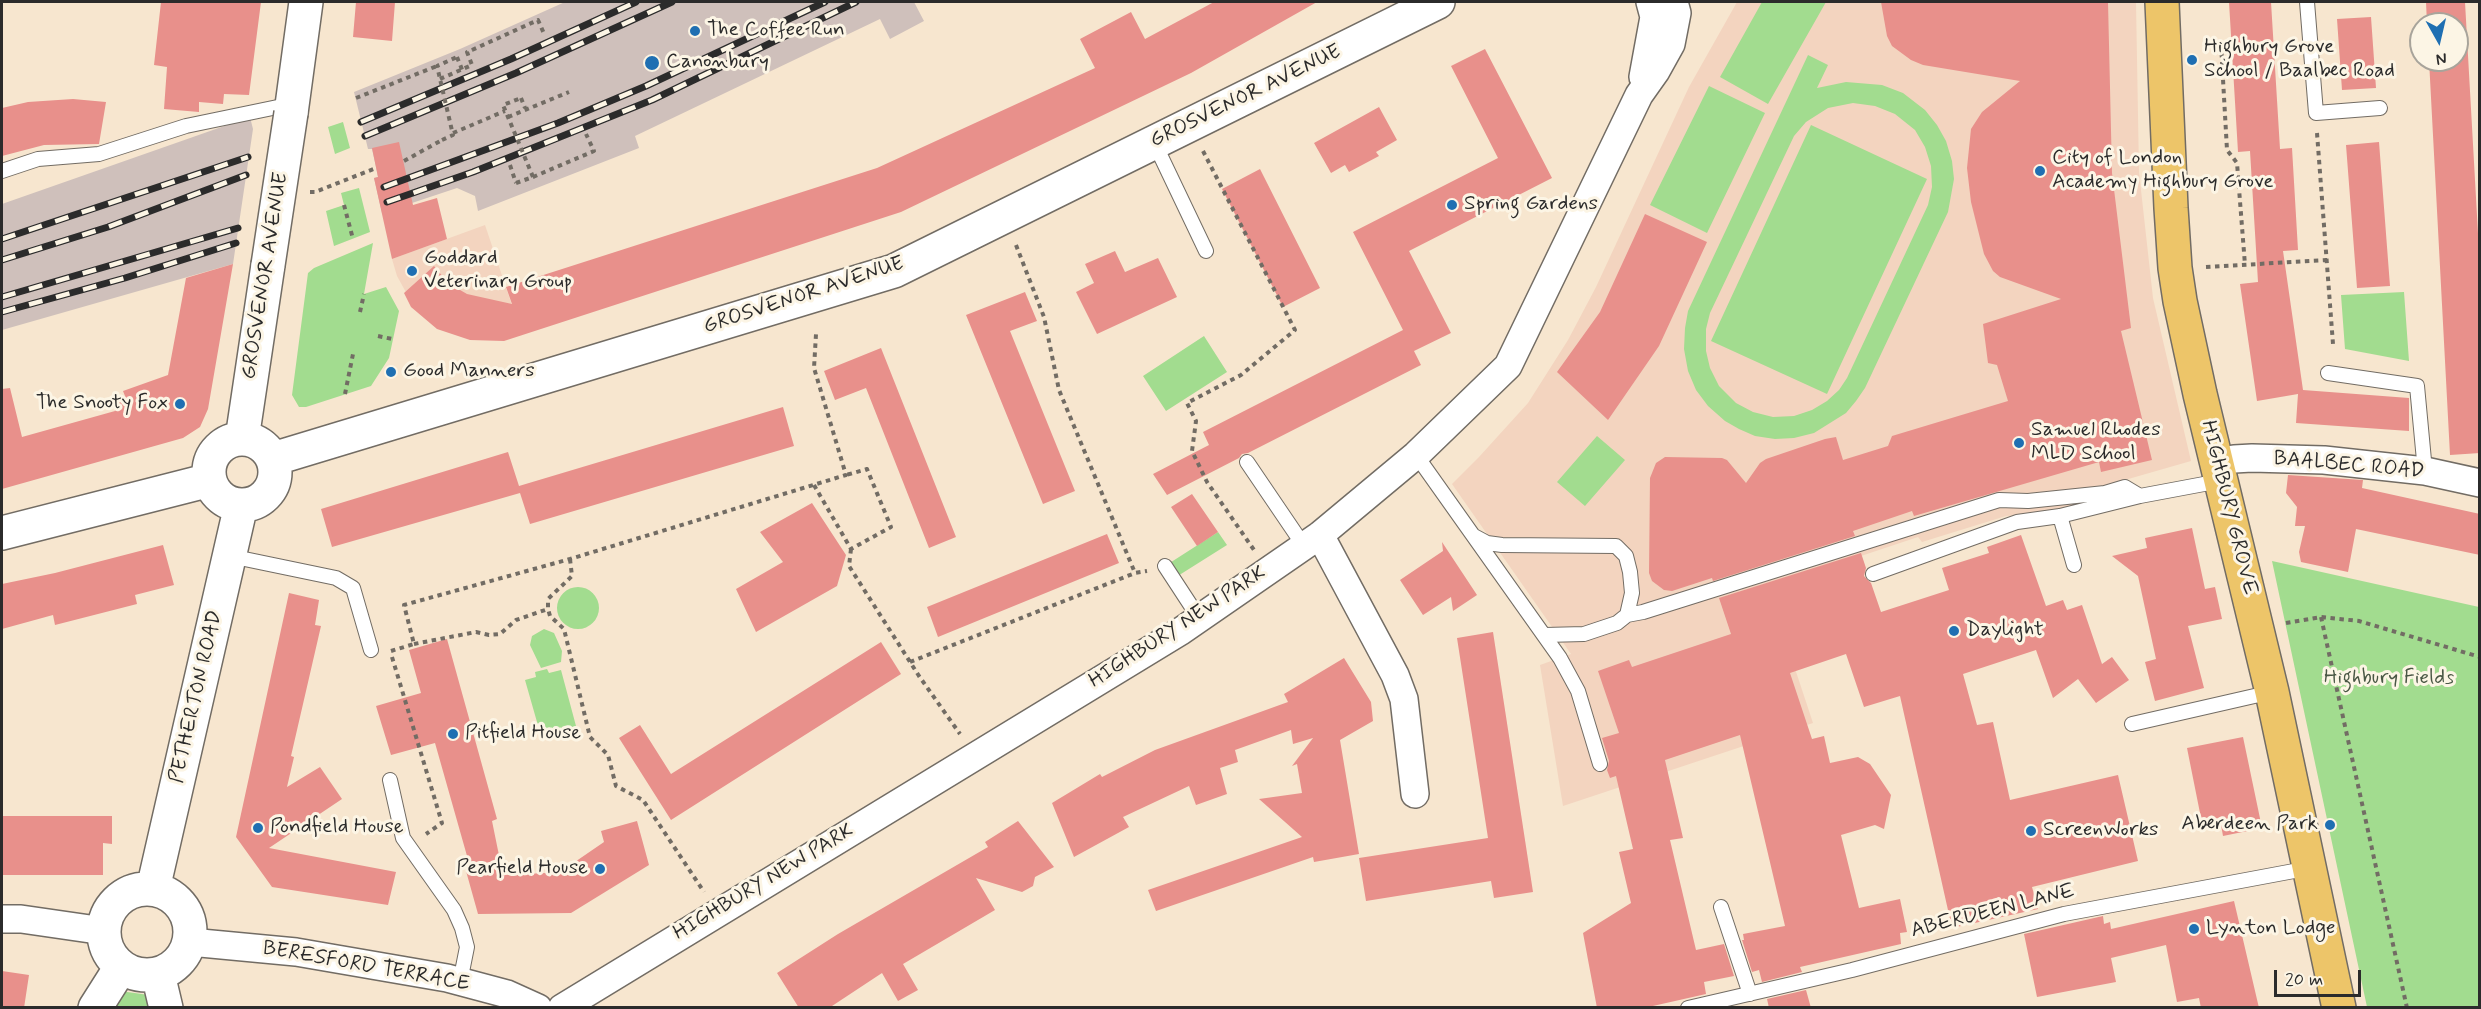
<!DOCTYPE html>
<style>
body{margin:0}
#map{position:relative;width:2481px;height:1009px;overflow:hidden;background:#f7e6cf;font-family:Mynerve,sans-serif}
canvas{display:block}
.frame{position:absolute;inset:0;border:3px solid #2b2b2b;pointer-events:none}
.north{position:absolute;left:2409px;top:12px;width:60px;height:60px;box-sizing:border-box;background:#fcf5e5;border:2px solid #a8a49b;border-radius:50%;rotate:172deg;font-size:16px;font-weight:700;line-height:24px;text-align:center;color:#2b2b2b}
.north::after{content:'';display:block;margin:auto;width:21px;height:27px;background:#1f6fb2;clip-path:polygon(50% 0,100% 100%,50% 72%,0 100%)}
.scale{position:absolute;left:2274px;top:970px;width:87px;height:27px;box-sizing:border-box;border:3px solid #2b2b2b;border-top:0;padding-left:8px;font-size:18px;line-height:21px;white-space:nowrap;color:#2b2b2b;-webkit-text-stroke:4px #fcf5e5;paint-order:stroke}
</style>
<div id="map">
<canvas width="2481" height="1009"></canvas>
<div class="frame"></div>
<div class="north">N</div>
<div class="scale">20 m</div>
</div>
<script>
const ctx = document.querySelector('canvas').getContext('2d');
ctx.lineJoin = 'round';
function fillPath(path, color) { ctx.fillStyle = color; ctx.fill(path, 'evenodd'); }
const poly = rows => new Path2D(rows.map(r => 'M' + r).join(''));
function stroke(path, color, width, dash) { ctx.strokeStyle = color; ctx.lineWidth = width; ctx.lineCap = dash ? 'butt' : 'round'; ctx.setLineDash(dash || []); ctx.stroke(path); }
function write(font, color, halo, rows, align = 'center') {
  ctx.font = font + ' Mynerve,sans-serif'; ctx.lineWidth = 6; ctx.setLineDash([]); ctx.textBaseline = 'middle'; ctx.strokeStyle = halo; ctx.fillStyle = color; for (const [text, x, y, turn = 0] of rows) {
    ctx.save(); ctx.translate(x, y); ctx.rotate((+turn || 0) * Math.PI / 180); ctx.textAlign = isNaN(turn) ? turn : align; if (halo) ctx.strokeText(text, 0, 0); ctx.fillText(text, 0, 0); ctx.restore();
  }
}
fillPath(poly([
 [1737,2,2136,2,2139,172,2153,298,2191,461,2104,486,2107,501,2050,513,2006,516,1922,542,1918,537,1768,587,1813,723,1563,806,1540,665,1571,654,1452,484,1479,457,1528,403,1568,340,1596,287,1689,87],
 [485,225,522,335,505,339,413,305,397,276,392,259]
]), '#f3d4bf');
fillPath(poly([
 [565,2,914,2,924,21,890,39,880,19,635,136,639,148,478,211,475,196,457,188,382,213,374,178,378,177,376,167,372,149,368,149,354,92,460,49],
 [250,117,253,129,233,264,2,330,2,204]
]), '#cfc0bb');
fillPath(poly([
 [1762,2,1826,2,1768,104,1720,77],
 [1808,55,1828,65,1817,88,1846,82,1882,85,1903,93,1925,110,1937,125,1946,141,1952,161,1954,179,1948,212,1865,388,1856,401,1846,413,1814,433,1794,438,1775,439,1755,436,1739,429,1725,421,1708,406,1696,390,1688,371,1684,349,1685,328,1688,311],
 [1853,103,1875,106,1895,114,1915,130,1925,147,1931,166,1932,187,1928,205,1847,378,1839,390,1827,401,1812,410,1794,416,1773,417,1753,412,1736,403,1719,386,1710,368,1706,351,1706,329,1710,313,1794,136,1806,122,1828,108],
 [1709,86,1765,113,1707,233,1650,205],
 [343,122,350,148,335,154,328,127],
 [1811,125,1927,179,1827,394,1711,341],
 [359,188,370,232,334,246,326,211,344,205,341,193],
 [373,243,364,294,386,287,399,311,389,358,371,386,306,407,299,407,292,395,308,273,314,268],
 [2404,292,2409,361,2345,349,2341,295],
 [1204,336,1227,372,1166,411,1143,376],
 [1597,436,1625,460,1585,506,1557,482],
 [1218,532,1227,545,1173,579,1165,566],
 [2272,561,2479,607,2479,1007,2367,1007],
 '557 608a21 21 0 1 1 42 0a21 21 0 1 1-42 0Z',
 [544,629,554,633,562,651,561,662,541,668,530,645,532,636],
 [547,669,549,673,561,670,576,726,565,730,566,735,553,738,552,733,541,736,525,680,536,677,535,672],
 [120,991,149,995,154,1008,105,1008]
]), '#a2dc8f');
fillPath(poly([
 [161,2,261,2,249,95,224,94,223,104,199,102,199,112,164,109,167,67,154,65],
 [356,2,395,2,392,41,353,37],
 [1214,2,1317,2,1191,73,901,212,504,341,470,340,437,329,411,307,404,293,434,266,448,283,467,294,512,304,506,287,877,168,1095,68,1080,39,1131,12,1145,39],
 [1881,2,2108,2,2112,173,2131,328,2121,331,2152,460,2101,472,2099,462,1914,516,1912,511,1853,531,1855,536,1713,581,1712,578,1672,591,1664,590,1652,581,1649,573,1650,478,1656,463,1665,457,1722,458,1727,460,1746,483,1760,463,1766,459,1825,439,1836,437,1843,460,1888,446,1892,436,2008,401,1997,365,1988,363,1983,324,2061,299,2000,277,1993,271,1984,254,1971,202,1967,168,1971,129,1982,112,2020,81,1923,65,1911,60,1892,46,1887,36],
 [2229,2,2271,2,2280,149,2292,148,2298,250,2283,251,2303,390,2409,398,2409,431,2296,423,2298,394,2257,401,2240,284,2258,282,2250,151,2238,152],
 [2426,2,2465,2,2480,269,2480,453,2450,455,2429,60,2457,60,2457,24,2427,24],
 [2371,17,2376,88,2342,90,2337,19],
 [1485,49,1552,178,1409,251,1451,333,1414,351,1421,365,1248,453,1242,454,1239,458,1167,495,1153,474,1209,445,1203,432,1403,330,1353,232,1498,158,1451,66],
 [73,99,106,102,99,144,44,145,2,156,2,108,28,102],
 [1379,107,1397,140,1376,152,1379,156,1349,172,1345,165,1331,173,1314,143],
 [399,142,413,205,437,198,447,239,392,259,374,178,378,177,372,148],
 [2379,142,2390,286,2357,288,2346,145],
 [1260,169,1320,288,1283,307,1222,189],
 [1645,214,1707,242,1659,346,1608,420,1557,372,1600,312],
 [1115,251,1125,272,1158,258,1177,297,1097,334,1076,292,1094,283,1085,264],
 [233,264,208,409,200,427,183,438,2,489,2,389,10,388,22,437,115,411,112,400,125,396,123,391,168,375,186,278],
 [1025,292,1037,321,1010,331,1075,491,1043,504,966,315],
 [881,348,956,537,929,548,866,388,835,400,824,371],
 [783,407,794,446,530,524,520,493,332,547,321,509,508,452,519,486],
 [2288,475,2363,480,2362,488,2480,514,2480,555,2356,529,2348,572,2301,562,2299,552,2305,526,2295,526,2297,507,2286,493],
 [1192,494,1218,532,1197,546,1171,507],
 [812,503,846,555,837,586,756,632,736,589,783,562,760,532],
 [2192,528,2205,589,2215,587,2222,619,2188,626,2204,688,2155,701,2145,662,2156,659,2138,576,2112,556,2147,548,2145,538],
 [1107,534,1119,563,938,637,927,607],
 [2021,535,2046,606,2063,600,2067,610,2082,605,2102,664,2112,657,2129,680,2096,703,2078,679,2053,698,2036,650,1963,674,1977,725,1993,722,2010,800,2118,775,2138,861,2032,887,2038,909,1952,928,1900,696,1864,707,1846,654,1790,673,1812,739,1824,736,1830,763,1858,757,1870,764,1891,795,1884,829,1875,825,1841,835,1859,908,1900,899,1907,932,1900,933,1901,944,1800,967,1802,972,1762,982,1759,970,1752,972,1742,940,1744,940,1743,934,1785,926,1740,735,1665,760,1683,838,1670,840,1696,950,1724,944,1734,976,1704,982,1706,994,1644,1008,1597,1008,1583,933,1631,903,1619,852,1633,849,1616,776,1610,778,1607,770,1609,761,1602,738,1619,733,1598,671,1629,660,1632,667,1731,634,1719,598,1861,553,1866,568,1864,576,1871,583,1881,612,1949,590,1942,568,1989,553,1987,547],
 [1442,542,1477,595,1453,611,1451,597,1423,615,1400,580,1443,551],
 [163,545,174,585,135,595,137,604,55,625,53,615,2,629,2,584,55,573],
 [289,593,319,600,315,625,321,626,291,756,294,757,287,787,320,767,342,799,269,848,396,872,388,905,272,887,236,837],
 [1493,632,1533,892,1494,898,1491,881,1366,901,1359,858,1488,838,1457,638],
 [447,639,497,819,492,821,503,875,546,873,569,866,604,842,601,831,637,821,649,865,571,913,478,914,466,871,471,870,435,743,391,755,376,706,421,693,409,650],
 [881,642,901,674,671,820,619,738,640,725,671,774],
 [1344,658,1371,702,1373,721,1340,740,1359,854,1314,862,1313,857,1156,911,1148,890,1302,837,1259,799,1302,793,1297,764,1292,766,1313,738,1293,744,1291,730,1235,750,1238,762,1220,768,1227,794,1196,805,1189,786,1123,817,1129,827,1074,857,1052,803,1100,774,1102,777,1155,750,1288,702,1284,694],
 [2243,737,2262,828,2223,836,2220,819,2202,823,2187,748],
 [2,816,112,816,112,844,103,843,103,875,2,875],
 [1018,821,1054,867,1035,877,1033,886,1022,892,976,878,995,910,903,964,918,990,898,1001,882,973,829,1008,799,1008,777,973,838,934,988,847,985,842],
 [2234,901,2259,1008,2201,1008,2199,998,2177,1002,2166,945,2111,958,2116,982,2037,997,2024,934,2103,916,2104,924,2110,922,2111,929],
 [2,971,29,975,24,1008,2,1008],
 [1806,990,1811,1008,1769,1008,1767,999]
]), '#e8908b');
const service = poly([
 [2307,2,2316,113,2380,108],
 [1154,142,1206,251],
 [2,171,38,159,99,154,186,126,292,104],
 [2328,373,2417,386,2425,471],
 [1416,455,1560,658,1578,691,1600,764],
 [1247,462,1304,546],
 [2060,516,2074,565],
 [1474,536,1487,543,1502,545,1616,546,1626,556,1630,572,1632,593,1627,615],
 [230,556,336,578,353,588,371,650],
 [1165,566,1199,618],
 [1873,574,2017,522,2060,516,2140,496,2220,481],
 [1545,635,1584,634,1617,623,1627,615,1643,612,1999,500,2028,501,2105,493,2125,487,2140,496],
 [2132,724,2272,692],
 [390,780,403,838,454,910,462,928,467,947,460,982],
 [1721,907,1750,994],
 [1688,1008,1852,970,2064,914,2310,868]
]);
const minor = poly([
 [1643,77,1654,17,1650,2],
 [2218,464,2234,459,2252,458,2324,460,2425,471,2480,483],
 [1320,535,1395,675,1404,699,1415,794],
 [2,919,21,919,104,931],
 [190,942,296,952,447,978,507,994,538,1008],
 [562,1008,1181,631,1320,535,1416,455,1508,366,1639,95,1656,71,1671,44,1677,13,1674,2]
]);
const tertiary = poly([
 [291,113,306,2],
 [242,439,268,265],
 '209 472a33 33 0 1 1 66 0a33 33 0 1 1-66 0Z',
 [273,459,894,271,1438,2],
 [2,533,210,480],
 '104 932a43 43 0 1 1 86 0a43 43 0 1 1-86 0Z',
 [153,889,241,505],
 [158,974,166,1008],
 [95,1008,121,967]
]);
const primary = poly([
 [2162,2,2171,208,2175,268,2180,301,2200,394,2272,692,2339,1008]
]);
stroke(service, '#726c64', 16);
stroke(minor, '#726c64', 30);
stroke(tertiary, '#726c64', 36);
stroke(primary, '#726c64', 36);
stroke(poly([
 [2221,44,2227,150,2237,163,2245,265],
 [472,50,538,20,545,36],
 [457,57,463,72],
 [356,98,437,66],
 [521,98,525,108],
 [508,117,569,92],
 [453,133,505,111],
 [2317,133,2333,344],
 [1203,151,1295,330,1241,375,1187,403,1196,421,1192,451,1207,482,1254,550],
 [404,161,442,140],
 [510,165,516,183],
 [533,177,594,151,586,134],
 [310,192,315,192,376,168],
 [344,205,353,239],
 [1016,245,1044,317,1059,390,1135,573,1147,571],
 [2206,267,2327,260],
 [360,312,364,294],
 [378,336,392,339],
 [345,394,353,354],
 [814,485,851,549,891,527,867,469,846,475],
 [851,549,849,566,919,676,960,734],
 [570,559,572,576,548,599,548,609,550,616,564,629,590,737,608,755,616,786,643,800,704,892],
 [2321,617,2407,1008],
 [2286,623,2321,617,2359,621,2480,657],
 [414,644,476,632,489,635,500,634,516,620,548,609],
 [391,651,414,644,404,605,570,559,846,475,814,368,816,334],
 [392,657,442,823,426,834],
 [910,662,1135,573]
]), '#726c64', 4, [4.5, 4.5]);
stroke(service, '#fff', 14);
stroke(minor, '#fff', 27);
stroke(tertiary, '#fff', 33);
stroke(primary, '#edc569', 33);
const rail = poly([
 [361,122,511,59,636,2],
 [365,136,516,73,672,2],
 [384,187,558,123,646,86,825,2],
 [387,202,473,172,652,100,856,2],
 [2,239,248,157],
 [2,260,108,227,246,175],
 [2,297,238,228],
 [2,312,125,278,236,243]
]);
stroke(rail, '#2b2b2b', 7);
stroke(rail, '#fcf5e5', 4.5, [14]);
const tertiaryBridge = poly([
 [268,265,291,113]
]);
stroke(tertiaryBridge, '#726c64', 36, []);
stroke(poly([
 [440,79,472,65,467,52,472,50],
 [442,140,453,135,437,66,457,57],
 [516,183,533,177,503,105,521,98]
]), '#726c64', 4, [4.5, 4.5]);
stroke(tertiaryBridge, '#fff', 33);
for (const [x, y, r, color] of [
 [695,31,6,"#1f6fb2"],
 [2192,60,6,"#1f6fb2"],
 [652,63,8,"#1f6fb2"],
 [2040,171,6,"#1f6fb2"],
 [1452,205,6,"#1f6fb2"],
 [412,271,6,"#1f6fb2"],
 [391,372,6,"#1f6fb2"],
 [180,404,6,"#1f6fb2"],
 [2019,443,6,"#1f6fb2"],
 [1954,631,6,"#1f6fb2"],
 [453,734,6,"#1f6fb2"],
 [2330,825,6,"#1f6fb2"],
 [258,828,6,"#1f6fb2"],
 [2031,831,6,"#1f6fb2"],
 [600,869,6,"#1f6fb2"],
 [2194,929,6,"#1f6fb2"]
]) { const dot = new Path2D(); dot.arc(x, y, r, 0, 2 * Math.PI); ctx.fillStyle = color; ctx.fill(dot); stroke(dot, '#fcf5e5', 2); }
write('21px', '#2b2b2b', '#fcf5e5', [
 ["The Coffee Run",707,31],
 ["Highbury Grove",2204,48],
 ["School / Baalbec Road",2204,72],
 ["Canonbury",666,63],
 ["City of London",2052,159],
 ["Academy Highbury Grove",2052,183],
 ["Spring Gardens",1464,205],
 ["Goddard",424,259],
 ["Veterinary Group",424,283],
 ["Good Manners",403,372],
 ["The Snooty Fox",168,404,"right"],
 ["Samuel Rhodes",2031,431],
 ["MLD School",2031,455],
 ["Daylight",1966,631],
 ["Pitfield House",465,734],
 ["Aberdeen Park",2318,825,"right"],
 ["Pondfield House",270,828],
 ["ScreenWorks",2043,831],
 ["Pearfield House",588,869,"right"],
 ["Lynton Lodge",2206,929]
], 'left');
write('21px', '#2b2b2b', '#fcf5e5', [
 ["GROSVENOR AVENUE",1246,97,-26],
 ["GROSVENOR AVENUE",266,276,-81],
 ["GROSVENOR AVENUE",804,296,-18],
 ["BAALBEC ROAD",2349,466,5],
 ["HIGHBURY GROVE",2228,508,76],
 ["HIGHBURY NEW PARK",1178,628,-33],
 ["PETHERTON ROAD",197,697,-77],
 ["HIGHBURY NEW PARK",764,883,-31],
 ["ABERDEEN LANE",1993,912,-14],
 ["BERESFORD TERRACE",366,967,10]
]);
write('21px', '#495744', '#fcf5e5', [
 ["Highbury Fields",2389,679]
]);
</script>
